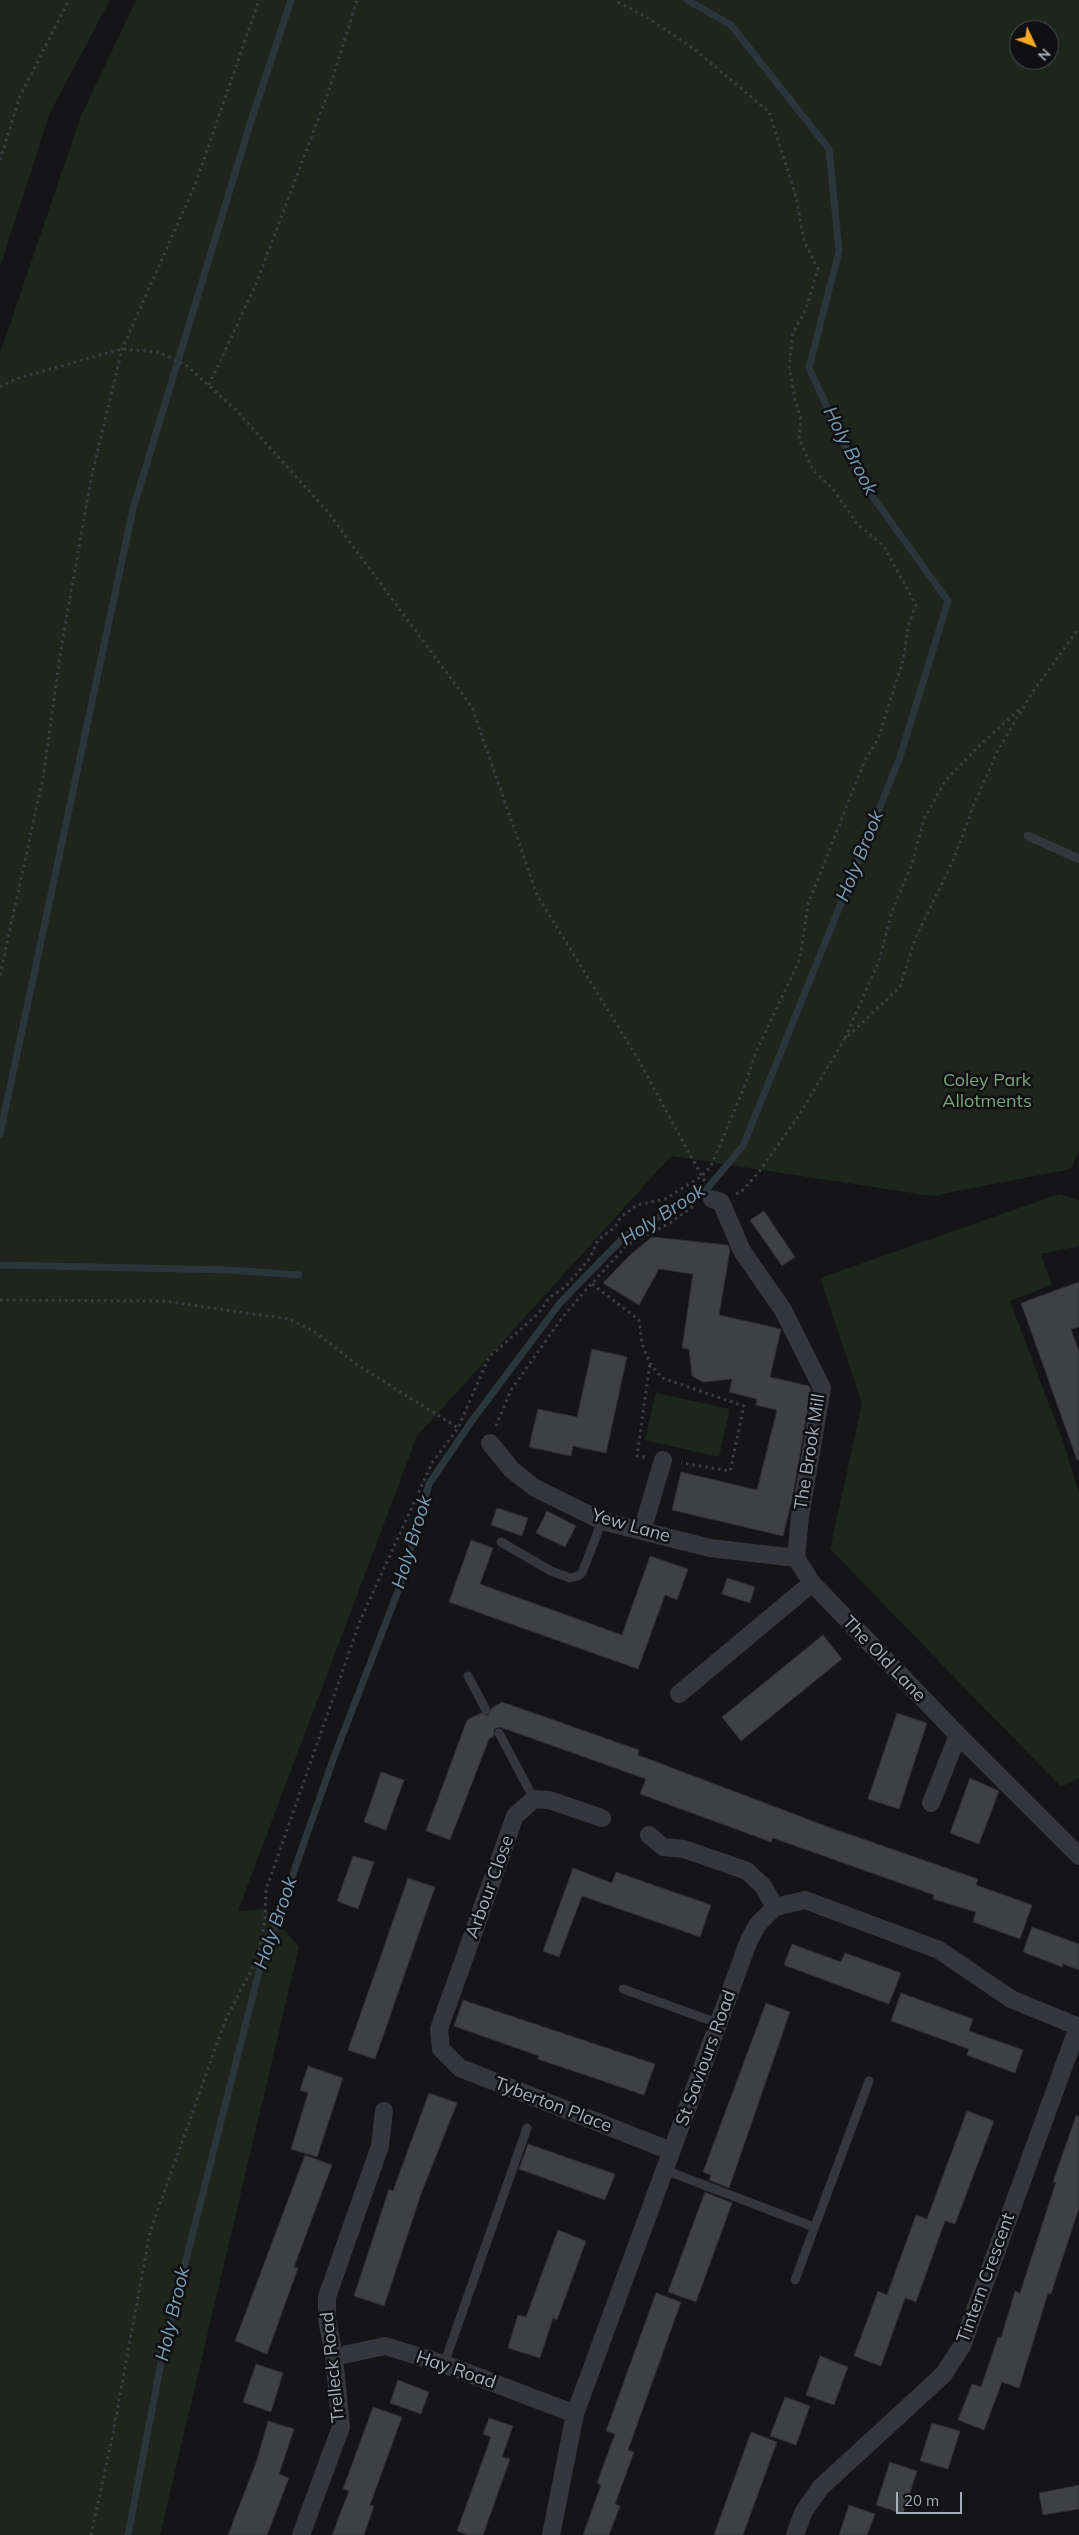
<!DOCTYPE html>
<style>
body{margin:0}
#map{position:relative;width:1079px;height:2535px;overflow:hidden;background:#151517;font-family:Mulish,sans-serif}
canvas{display:block}
.north{position:absolute;left:1009px;top:20px;width:50px;height:50px;box-sizing:border-box;background:#101012;border:1px solid #4c4f54;border-radius:50%;rotate:133deg;font-size:14px;font-weight:700;line-height:20px;text-align:center;color:#a6adb8}
.north::after{content:'';display:block;margin:auto;width:18px;height:22px;background:#ffa825;clip-path:polygon(50% 0,100% 100%,50% 72%,0 100%)}
.scale{position:absolute;left:896px;top:2492px;width:66px;height:22px;box-sizing:border-box;border:2px solid #a6adb8;border-top:0;padding-left:6px;font-size:15px;line-height:18px;white-space:nowrap;color:#a6adb8;-webkit-text-stroke:4px #101012;paint-order:stroke}
</style>
<div id="map">
<canvas width="1079" height="2535"></canvas>
<div class="north">N</div>
<div class="scale">20 m</div>
</div>
<script>
const ctx = document.querySelector('canvas').getContext('2d');
ctx.lineJoin = 'round';
function fillPath(path, color) { ctx.fillStyle = color; ctx.fill(path, 'evenodd'); }
const poly = rows => new Path2D(rows.map(r => 'M' + r).join(''));
function stroke(path, color, width, dash) { ctx.strokeStyle = color; ctx.lineWidth = width; ctx.lineCap = dash ? 'butt' : 'round'; ctx.setLineDash(dash || []); ctx.stroke(path); }
function write(font, color, halo, rows, align = 'center') {
  ctx.font = font + ' Mulish,sans-serif'; ctx.lineWidth = 5; ctx.setLineDash([]); ctx.textBaseline = 'middle'; ctx.strokeStyle = halo; ctx.fillStyle = color; for (const [text, x, y, turn = 0] of rows) {
    ctx.save(); ctx.translate(x, y); ctx.rotate((+turn || 0) * Math.PI / 180); ctx.textAlign = isNaN(turn) ? turn : align; if (halo) ctx.strokeText(text, 0, 0); ctx.fillText(text, 0, 0); ctx.restore();
  }
}
fillPath(poly([
 [0,0,110,0,50,113,0,267],
 [136,0,1079,0,1079,1151,1071,1169,932,1196,671,1156,417,1436,238,1911,266,1909,299,1947,160,2535,0,2535,0,353,81,116],
 [1019,30,1049,30,1049,60,1019,60],
 [1059,1194,1079,1200,1079,1246,1041,1254,1052,1285,1010,1301,1063,1441,1079,1494,1079,1778,1061,1787,830,1549,862,1403,820,1278],
 [656,1393,730,1409,719,1457,645,1440]
]), '#1d251d');
stroke(poly([
 [0,1134,133,509,250,124,291,0],
 [0,1265,229,1270,299,1275],
 [128,2535,164,2347,259,1971,334,1757,400,1586,429,1484,471,1422,560,1303,625,1236,706,1190,743,1146,900,757,948,601,862,482,809,368,839,251,829,149,731,25,687,0]
]), '#2a353c', 7);
const building = poly([
 [764,1211,795,1257,782,1266,750,1220,764,1211],
 [652,1237,728,1245,730,1250,719,1315,781,1329,770,1377,809,1386,811,1390,793,1495,783,1536,672,1510,681,1472,757,1490,777,1410,756,1405,757,1399,729,1392,732,1379,703,1382,692,1376,689,1349,682,1348,693,1274,659,1269,639,1305,603,1283,630,1255,652,1237],
 [1079,1282,1079,1327,1071,1329,1079,1352,1079,1460,1077,1460,1021,1303,1079,1282],
 [592,1349,627,1357,606,1453,573,1446,571,1456,529,1447,538,1409,577,1417,592,1349],
 [497,1508,528,1518,522,1536,491,1525,497,1508],
 [547,1511,576,1526,565,1547,536,1533,547,1511],
 [471,1540,493,1548,480,1584,622,1635,650,1556,688,1569,677,1600,665,1595,638,1669,449,1602,471,1540],
 [727,1578,755,1587,750,1603,722,1594,727,1578],
 [823,1635,842,1659,741,1741,722,1717,823,1635],
 [502,1702,639,1750,638,1755,831,1828,978,1879,976,1885,1032,1905,1020,1939,973,1922,976,1912,933,1899,934,1895,773,1838,771,1842,640,1794,646,1779,500,1727,494,1729,494,1736,489,1739,450,1840,426,1831,467,1720,481,1713,488,1716,492,1708,502,1702],
 [897,1713,927,1723,899,1809,868,1799,897,1713],
 [381,1772,404,1780,386,1830,364,1822,381,1772],
 [970,1778,999,1791,979,1844,950,1833,970,1778],
 [353,1856,374,1862,358,1909,337,1901,353,1856],
 [573,1868,612,1883,616,1872,711,1905,700,1937,582,1896,559,1957,543,1951,573,1868],
 [408,1878,435,1887,375,2059,348,2050,408,1878],
 [1032,1927,1079,1944,1079,1970,1063,1964,1062,1967,1023,1952,1032,1927],
 [792,1944,841,1962,845,1953,901,1973,889,2004,784,1965,792,1944],
 [901,1993,973,2019,969,2031,1023,2050,1015,2073,967,2055,969,2049,891,2021,901,1993],
 [463,2000,655,2064,644,2095,538,2059,539,2056,454,2026,463,2000],
 [766,2003,790,2012,729,2188,709,2180,711,2175,703,2172,766,2003],
 [308,2066,343,2078,317,2157,291,2149,308,2093,300,2090,308,2066],
 [429,2093,457,2103,421,2194,384,2306,354,2296,389,2189,393,2191,429,2093],
 [967,2111,994,2121,955,2224,945,2221,916,2302,905,2298,881,2366,854,2356,878,2291,887,2295,916,2215,927,2219,967,2111],
 [1076,2116,1079,2116,1079,2208,1051,2294,1048,2293,1019,2388,1002,2382,984,2430,958,2420,972,2384,981,2387,998,2337,1001,2338,1015,2291,1020,2293,1056,2182,1053,2182,1076,2116],
 [528,2144,615,2174,605,2200,519,2169,528,2144],
 [305,2155,332,2165,294,2267,298,2268,267,2354,235,2341,305,2155],
 [705,2192,732,2203,696,2302,668,2292,705,2192],
 [558,2230,586,2241,557,2320,553,2318,540,2358,508,2348,518,2315,526,2317,558,2230],
 [656,2293,681,2302,628,2450,634,2452,615,2504,620,2506,609,2535,583,2535,601,2485,597,2483,615,2434,606,2431,656,2293],
 [820,2356,848,2367,834,2405,806,2395,820,2356],
 [256,2364,283,2373,271,2412,243,2402,256,2364],
 [398,2380,429,2392,421,2414,390,2403,398,2380],
 [785,2397,810,2406,796,2445,770,2436,785,2397],
 [373,2407,402,2417,370,2505,374,2506,364,2535,332,2535,349,2491,343,2489,373,2407],
 [489,2418,513,2426,502,2457,510,2459,483,2535,468,2535,457,2531,491,2437,483,2434,489,2418],
 [268,2421,294,2429,279,2474,289,2478,267,2535,228,2535,257,2460,268,2421],
 [932,2423,960,2431,948,2469,920,2461,932,2423],
 [751,2432,777,2442,743,2535,714,2535,751,2432],
 [890,2462,917,2471,903,2514,876,2505,890,2462],
 [1079,2485,1079,2509,1043,2515,1039,2493,1079,2485],
 [849,2505,875,2514,867,2535,839,2535,849,2505]
]);
fillPath(building, '#3f4044');
stroke(building, '#2f2f33', 1);
stroke(poly([
 [0,160,20,96,69,0],
 [209,385,256,284,328,93,357,0],
 [0,387,15,379,122,349,159,352,187,366,236,410,327,511,472,707,537,895,638,1059,705,1182],
 [0,975,43,778,61,649,91,479,122,349,195,185,259,0],
 [845,1038,879,961,892,911,912,864,924,819,945,781,979,746,1022,707],
 [736,1194,743,1190,758,1173,798,1117,844,1040,900,987,915,939,952,863,975,802,998,750,1034,690,1079,628],
 [592,1284,639,1320,642,1344,650,1363,662,1378,744,1406,730,1471,681,1463],
 [0,1300,163,1301,289,1319,315,1332,356,1364,458,1428],
 [496,1426,511,1390,562,1318,584,1292,627,1245,670,1223,695,1205],
 [645,1457,637,1456,650,1363],
 [91,2535,113,2433,150,2232,225,2021,259,1955,265,1917,266,1890,360,1621,432,1463,458,1428,489,1357,538,1314,549,1298,565,1287,590,1258,598,1240,615,1227,621,1217,637,1205,665,1199,702,1176,711,1166,744,1088,756,1052,800,959,808,904,865,760,878,739,903,660,909,623,916,605,883,545,858,525,833,489,813,470,799,439,801,420,795,400,789,366,793,333,806,309,818,269,804,241,796,196,769,112,693,48,648,18,614,0]
]), '#3c3e43', 3, [2.5, 4]);
stroke(poly([
 [1028,836,1079,859],
 [501,1542,551,1571,570,1578,578,1576,582,1573,602,1521],
 [468,1676,486,1710],
 [499,1733,534,1799],
 [623,1989,720,2024],
 [665,2170,814,2227],
 [795,2280,869,2081],
 [444,2364,527,2128]
]), '#36373c', 9);
stroke(poly([
 [712,1199,721,1202,742,1251,783,1310,822,1388,800,1516,796,1558,812,1583],
 [490,1443,512,1470,535,1488,602,1521,710,1548,796,1558],
 [642,1531,663,1460],
 [679,1694,812,1583,958,1735,1079,1856],
 [931,1803,958,1735],
 [602,1818,549,1800,534,1799,515,1816,439,2029,441,2049,460,2068,671,2151],
 [649,1835,663,1847,684,1849,747,1871,763,1886,775,1907],
 [334,2357,385,2346,444,2364,575,2414],
 [301,2535,341,2427,334,2357,327,2319,327,2297,380,2146,384,2111],
 [551,2535,575,2414,749,1940,758,1924,775,1907,805,1900,939,1950,1011,1999,1079,2027],
 [795,2535,804,2511,821,2487,943,2375,962,2346,1078,2027]
]), '#36373c', 18);
write('18px', '#7ba57b', '#101012', [
 ["Coley Park",987,1081],
 ["Allotments",987,1102]
]);
write('18px', '#a6adb8', '#101012', [
 ["The Brook Mill",810,1452,-81],
 ["Yew Lane",631,1526,16],
 ["The Old Lane",884,1659,46],
 ["Arbour Close",490,1887,-70],
 ["St Saviours Road",706,2058,-70],
 ["Tyberton Place",553,2105,21],
 ["Tintern Crescent",986,2278,-70],
 ["Trelleck Road",333,2367,-96],
 ["Hay Road",456,2370,19]
]);
write('italic 19px', '#7a9eb6', '#101012', [
 ["Holy Brook",850,451,63],
 ["Holy Brook",860,856,-68],
 ["Holy Brook",663,1215,-33],
 ["Holy Brook",412,1542,-73],
 ["Holy Brook",276,1923,-71],
 ["Holy Brook",173,2314,-77]
]);
</script>
